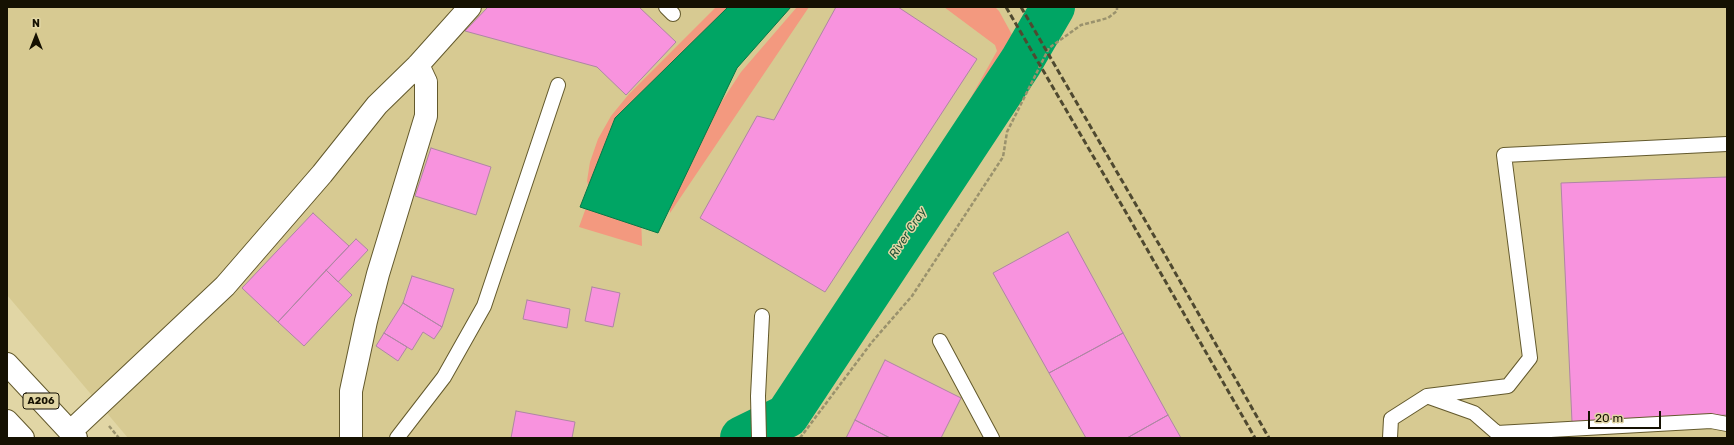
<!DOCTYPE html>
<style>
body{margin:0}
#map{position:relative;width:1734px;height:445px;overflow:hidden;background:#e1d6a5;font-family:Rubik,sans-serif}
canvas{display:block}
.frame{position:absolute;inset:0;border:8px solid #151102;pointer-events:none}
.north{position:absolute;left:16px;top:16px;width:40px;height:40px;-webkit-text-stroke:3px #e1d6a5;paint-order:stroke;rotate:0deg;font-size:11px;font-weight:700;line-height:16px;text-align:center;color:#151102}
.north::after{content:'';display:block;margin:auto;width:14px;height:18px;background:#151102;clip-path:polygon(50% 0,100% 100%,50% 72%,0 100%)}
.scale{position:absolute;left:1588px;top:411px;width:73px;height:18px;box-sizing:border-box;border:2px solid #151102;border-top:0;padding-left:5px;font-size:12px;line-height:14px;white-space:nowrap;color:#151102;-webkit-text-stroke:3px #e1d6a5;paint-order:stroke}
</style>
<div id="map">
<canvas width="1734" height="445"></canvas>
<div class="frame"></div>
<div class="north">N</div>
<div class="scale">20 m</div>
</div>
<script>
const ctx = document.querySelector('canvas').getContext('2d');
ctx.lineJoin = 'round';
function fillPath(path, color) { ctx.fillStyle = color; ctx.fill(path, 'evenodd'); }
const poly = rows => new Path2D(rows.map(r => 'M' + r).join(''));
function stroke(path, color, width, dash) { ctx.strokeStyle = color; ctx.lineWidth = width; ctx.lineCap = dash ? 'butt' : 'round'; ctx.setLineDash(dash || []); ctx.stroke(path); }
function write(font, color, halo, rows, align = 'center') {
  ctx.font = font + ' Rubik,sans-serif'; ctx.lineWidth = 3; ctx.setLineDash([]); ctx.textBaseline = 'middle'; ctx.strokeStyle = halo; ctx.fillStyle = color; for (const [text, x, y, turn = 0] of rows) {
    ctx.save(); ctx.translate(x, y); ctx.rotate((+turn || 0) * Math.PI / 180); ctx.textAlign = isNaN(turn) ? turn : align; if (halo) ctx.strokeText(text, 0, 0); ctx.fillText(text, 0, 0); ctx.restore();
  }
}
fillPath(poly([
 [7,7,1727,7,1727,438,128,438,7,295]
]), '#d7ca92');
fillPath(poly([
 [716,7,740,7,639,143,642,246,579,227,591,194,587,181,590,162,598,139,611,116,629,94],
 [797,7,809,7,670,213,670,181,741,72],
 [944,7,995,7,999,11,1021,51,882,256,997,51,995,45],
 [1030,7,1051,7,1040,24]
]), '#f3997f');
const water = poly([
 [728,7,791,7,737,68,658,233,580,207,615,118,728,7]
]);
fillPath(water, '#00a564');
stroke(water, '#067947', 1);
stroke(poly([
 [742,438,787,416,1021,62,1053,7]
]), '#00a564', 44);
const building = poly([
 [488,7,639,7,676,42,626,95,597,67,465,31,488,7],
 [836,7,898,7,977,59,825,292,700,218,757,116,774,120,836,7],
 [431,148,491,167,476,215,415,196,431,148],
 [1727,177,1727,415,1572,422,1561,183,1727,177],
 [313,213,349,246,278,322,242,288,313,213],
 [1068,232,1123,333,1049,373,993,273,1068,232],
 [356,239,368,250,338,282,326,270,356,239],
 [326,270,352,295,304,346,278,322,326,270],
 [412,276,454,289,442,327,403,303,412,276],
 [592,287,620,293,613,327,585,321,592,287],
 [527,300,570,309,567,328,523,319,527,300],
 [403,303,442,327,434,339,423,332,412,350,384,333,403,303],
 [384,333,407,347,398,361,376,346,384,333],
 [1123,333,1168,415,1127,438,1086,438,1049,373,1123,333],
 [885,360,961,398,941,438,890,438,855,420,885,360],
 [516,411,575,422,572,438,511,438,516,411],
 [1168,415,1181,438,1127,438,1168,415],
 [855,420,890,438,846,438,855,420]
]);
fillPath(building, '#f893de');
stroke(building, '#af86a4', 1);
const lane = poly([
 [666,7,673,14],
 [940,341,992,438],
 [1429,397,1474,413,1497,433,1711,421,1727,424],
 [397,438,444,377,484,306,558,85],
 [759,438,758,396,762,316],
 [1390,438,1391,419,1427,396,1508,386,1530,358,1504,155,1727,144]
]);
const street = poly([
 [70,432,225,286,322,174,377,105,418,65,470,7],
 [351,438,351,391,366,321,378,274,426,116,426,82,418,65]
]);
const primary = poly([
 [7,364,76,438],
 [7,421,23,438]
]);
stroke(lane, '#63592c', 16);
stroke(street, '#63592c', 24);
stroke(primary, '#63592c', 24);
stroke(poly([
 [109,426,119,438],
 [800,438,872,342,912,296,1003,157,1007,132,1049,48,1081,25,1108,18,1117,11,1117,7]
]), '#9a926d', 2.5, [4, 2]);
stroke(lane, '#fff', 14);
stroke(street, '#fff', 22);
stroke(primary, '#fff', 22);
stroke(poly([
 [1006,7,1124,209,1255,438],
 [1021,7,1164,253,1269,438]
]), '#4f4930', 3, [6, 3]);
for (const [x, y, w] of [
 [41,401,36]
]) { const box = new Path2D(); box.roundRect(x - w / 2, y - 8, w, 16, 3); ctx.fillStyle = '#e1d6a5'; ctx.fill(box); stroke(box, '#151102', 1); }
write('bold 10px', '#151102', null, [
 ["A206",41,401]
]);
write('italic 12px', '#1f5236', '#e1d6a5', [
 ["River Cray",908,233,-57]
]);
</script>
